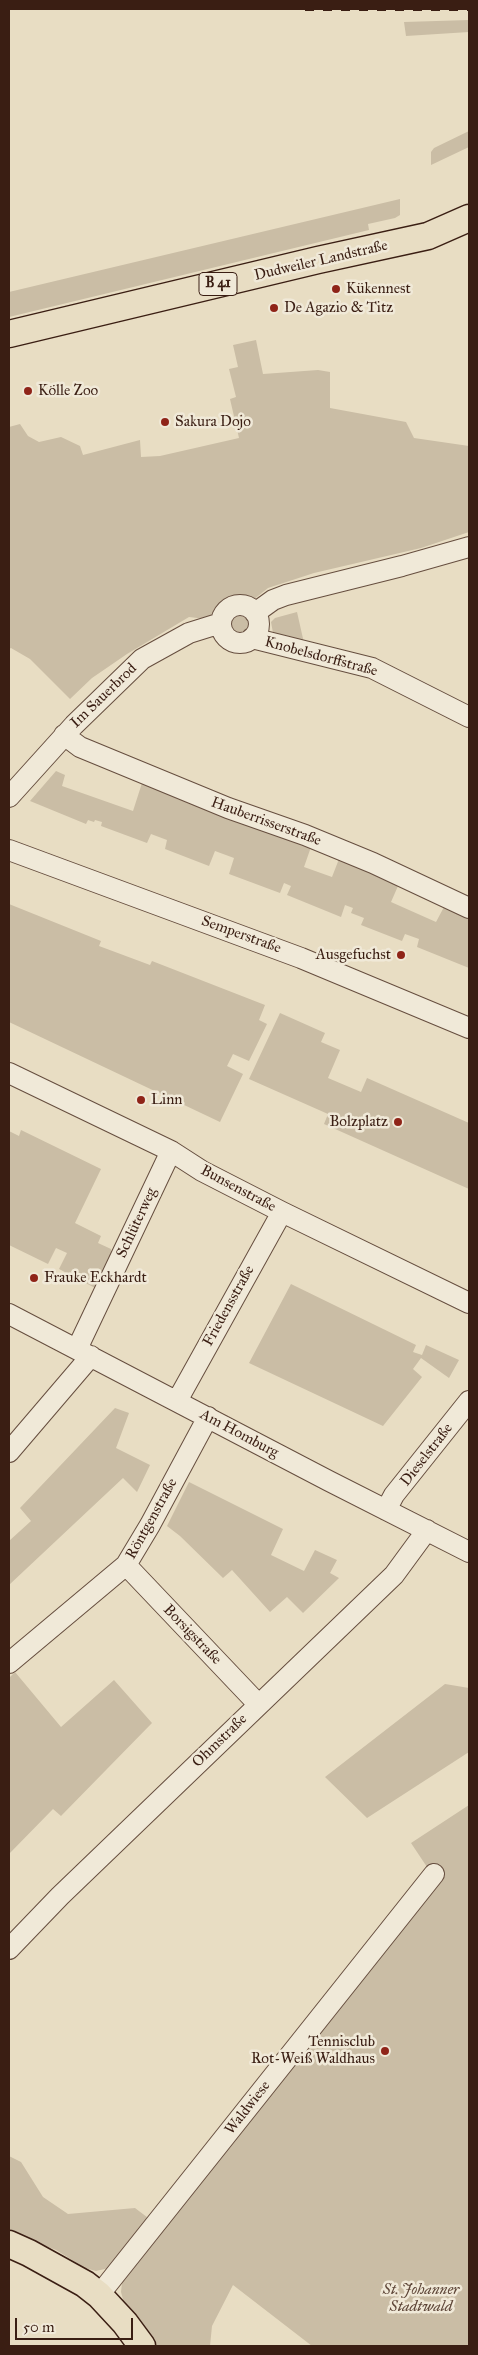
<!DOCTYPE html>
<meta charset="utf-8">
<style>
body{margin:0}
#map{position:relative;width:478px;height:2355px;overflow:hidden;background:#e8ddc3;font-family:"IM FELL Great Primer",serif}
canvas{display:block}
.frame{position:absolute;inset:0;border:10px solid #3a1e13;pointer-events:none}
.scale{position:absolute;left:15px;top:2318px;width:118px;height:22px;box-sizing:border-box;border:2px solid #3a1e13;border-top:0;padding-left:6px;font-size:15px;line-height:18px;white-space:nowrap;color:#3a1e13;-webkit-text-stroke:4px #f0e9d8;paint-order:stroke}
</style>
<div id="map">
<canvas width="478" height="2355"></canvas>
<div class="frame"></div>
<div class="scale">50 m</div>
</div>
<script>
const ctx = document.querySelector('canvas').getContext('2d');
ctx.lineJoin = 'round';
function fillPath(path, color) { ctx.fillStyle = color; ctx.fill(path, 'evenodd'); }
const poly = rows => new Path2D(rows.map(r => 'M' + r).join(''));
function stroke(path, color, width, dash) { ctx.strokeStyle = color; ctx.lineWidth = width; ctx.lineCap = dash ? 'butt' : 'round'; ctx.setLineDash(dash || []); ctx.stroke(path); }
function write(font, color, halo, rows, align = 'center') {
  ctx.font = font + ' "IM FELL Great Primer",serif'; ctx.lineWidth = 5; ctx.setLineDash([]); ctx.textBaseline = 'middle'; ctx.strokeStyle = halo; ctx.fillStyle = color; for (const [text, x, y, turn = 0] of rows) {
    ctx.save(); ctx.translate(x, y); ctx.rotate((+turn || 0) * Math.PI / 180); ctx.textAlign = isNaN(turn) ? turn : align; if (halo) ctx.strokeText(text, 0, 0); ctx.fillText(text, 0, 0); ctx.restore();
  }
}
fillPath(poly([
 [469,20,469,32,406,36,404,22],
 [469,131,469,147,431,165,431,152,434,148],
 [400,199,400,215,395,218,368,224,369,230,9,317,9,292],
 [256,340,263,374,318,370,330,372,330,408,406,422,414,438,469,446,469,532,421,548,314,573,268,588,253,600,233,598,223,603,210,617,206,619,189,617,127,654,92,678,70,699,30,659,11,648,9,649,9,427,20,424,28,436,39,442,61,437,80,446,83,455,140,440,141,457,160,456,239,438,230,399,236,397,229,369,238,367,233,345],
 [297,612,304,643,273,633,271,622,275,618],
 '230 624a10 10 0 1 1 20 0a10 10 0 1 1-20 0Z',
 [56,771,65,775,62,786,133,811,142,783,311,847,304,867,332,877,339,859,398,886,391,902,436,922,444,907,469,919,469,968,417,947,419,939,405,934,402,941,361,925,364,918,351,913,353,908,345,905,341,917,287,895,291,886,284,883,280,893,229,874,234,858,215,851,209,866,165,849,167,840,151,834,147,843,101,826,102,822,95,820,94,822,88,820,86,824,30,801],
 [9,904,101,941,99,946,150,965,152,961,265,1005,259,1020,267,1024,249,1061,233,1054,227,1066,243,1074,220,1122,9,1022],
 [280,1013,325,1033,321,1042,340,1050,328,1078,361,1092,367,1078,469,1123,469,1189,324,1124,328,1114,249,1079],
 [21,1130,101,1169,75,1223,101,1236,98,1243,111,1249,112,1256,97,1289,59,1269,67,1253,56,1248,48,1264,9,1245,9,1131,19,1136],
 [291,1284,416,1345,413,1352,422,1355,426,1345,459,1360,449,1378,421,1358,413,1369,422,1377,383,1426,249,1363],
 [115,1408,129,1413,116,1448,150,1465,137,1492,123,1478,9,1585,9,1541,31,1521,20,1508],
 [189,1482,283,1529,271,1555,304,1571,315,1550,337,1560,330,1573,339,1578,303,1613,287,1597,270,1612,232,1570,223,1578,180,1536,167,1526],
 [15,1672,61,1727,114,1680,152,1723,61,1816,53,1809,9,1854,9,1678],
 [445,1684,469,1688,469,1752,367,1818,325,1777],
 [469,1805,469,2346,312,2346,233,2285,212,2326,210,2346,155,2346,124,2303,121,2292,122,2283,131,2269,109,2268,96,2271,85,2268,56,2250,9,2232,9,2156,21,2162,43,2197,68,2214,135,2208,160,2227,437,1882,411,1843]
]), '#cabda5');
const minor = poly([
 '221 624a19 19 0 1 1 38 0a19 19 0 1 1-38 0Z',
 [255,613,273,600,286,595,402,566,469,547],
 [252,638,372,668,469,717],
 [64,735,80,747,228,808,305,835,373,863,469,908],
 [9,797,74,725,142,659,189,633,221,623],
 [9,850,301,958,469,1028],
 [9,1073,171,1151,202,1171,282,1212,469,1303],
 [9,1314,329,1481,469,1552],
 [77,1349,171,1151],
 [177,1401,282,1212],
 [9,1452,91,1356],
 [386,1510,394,1495,469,1401],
 [126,1565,258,1704],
 [9,1663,126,1565,150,1525,208,1417],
 [9,1949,60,1896,394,1575,427,1530],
 [99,2295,434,1874]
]);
const major = poly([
 [9,334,318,260,428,236,469,218],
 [9,2244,29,2253,85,2284,99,2295,125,2323,142,2346]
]);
stroke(minor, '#664e3f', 22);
stroke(major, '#3a1e13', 29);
stroke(minor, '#f0e9d8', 20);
stroke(major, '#e8ddc3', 26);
stroke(poly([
 [305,9,469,9]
]), '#3a1e13', 4, [9, 9]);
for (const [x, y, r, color] of [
 [336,289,5,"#8f2418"],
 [274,308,5,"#8f2418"],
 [28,391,5,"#8f2418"],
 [165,422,5,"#8f2418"],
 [401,955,5,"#8f2418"],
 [141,1100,5,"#8f2418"],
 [398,1122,5,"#8f2418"],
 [34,1278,5,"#8f2418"],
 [385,2051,5,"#8f2418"]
]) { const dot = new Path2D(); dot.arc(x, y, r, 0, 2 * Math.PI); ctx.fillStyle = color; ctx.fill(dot); stroke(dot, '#f0e9d8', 2); }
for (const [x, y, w] of [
 [218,284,38]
]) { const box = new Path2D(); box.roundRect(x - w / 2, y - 11.5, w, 23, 4); ctx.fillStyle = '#f0e9d8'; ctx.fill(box); stroke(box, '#3a1e13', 1); }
write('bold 14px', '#3a1e13', null, [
 ["B 41",218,284]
]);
write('15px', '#3a1e13', '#f0e9d8', [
 ["Dudweiler Landstraße",321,261,-13],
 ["Knobelsdorffstraße",321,657,15],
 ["Im Sauerbrod",104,696,-44],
 ["Hauberrisserstraße",266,822,20],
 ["Semperstraße",241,935,20],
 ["Bunsenstraße",238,1189,28],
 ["Schlüterweg",137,1223,-65],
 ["Friedensstraße",229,1306,-61],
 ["Am Homburg",239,1434,28],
 ["Dieselstraße",427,1455,-52],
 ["Röntgenstraße",152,1519,-61],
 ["Borsigstraße",192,1635,46],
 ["Ohmstraße",220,1741,-44],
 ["Waldwiese",248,2108,-52]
]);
write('15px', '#3a1e13', '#f0e9d8', [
 ["Kükennest",346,289],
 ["De Agazio & Titz",284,308],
 ["Kölle Zoo",38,391],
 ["Sakura Dojo",175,422],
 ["Ausgefuchst",391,955,"right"],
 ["Linn",151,1100],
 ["Bolzplatz",388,1122,"right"],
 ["Frauke Eckhardt",44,1278],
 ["Tennisclub",375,2042,"right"],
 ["Rot-Weiß Waldhaus",375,2059,"right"]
], 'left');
write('italic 15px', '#5e4638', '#f0e9d8', [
 ["St. Johanner",421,2290],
 ["Stadtwald",421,2307]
]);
</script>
